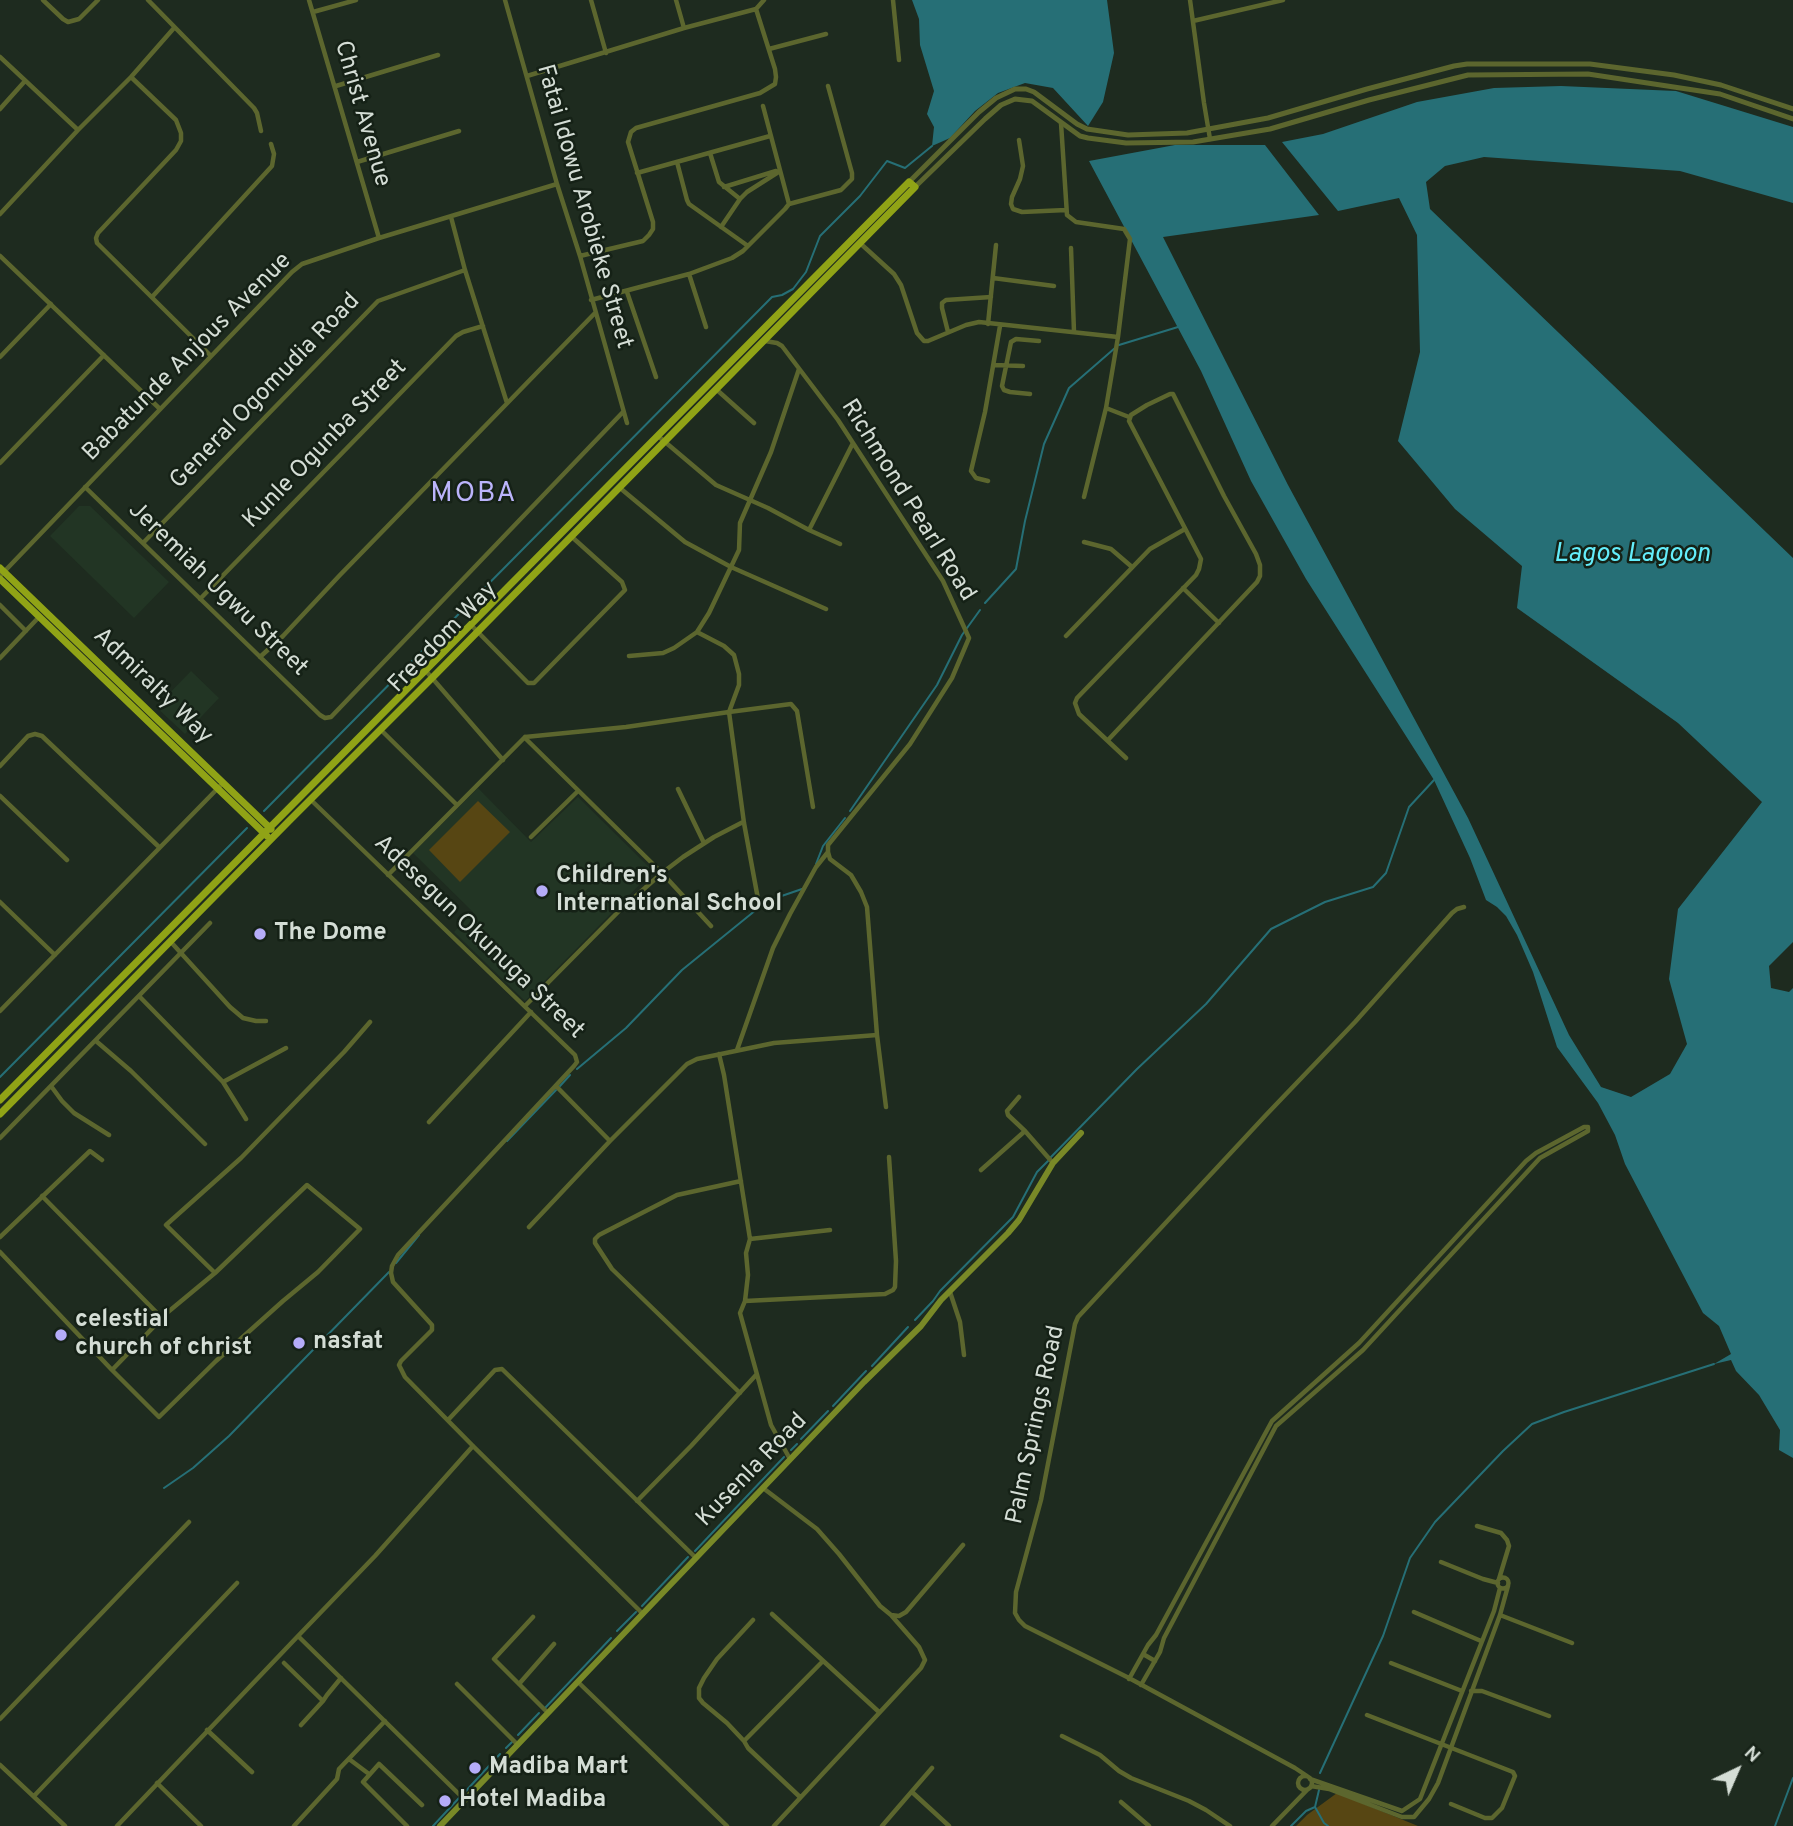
<!DOCTYPE html>
<style>
body{margin:0}
#map{position:relative;width:1793px;height:1826px;overflow:hidden;background:#1e2b1f;font-family:Overpass,sans-serif}
canvas{display:block}
.north{position:absolute;left:1702px;top:1735px;width:70px;height:70px;-webkit-text-stroke:5px #152116;paint-order:stroke;rotate:44deg;font-size:19px;font-weight:700;line-height:28px;text-align:center;color:#d4ddd5}
.north::after{content:'';display:block;margin:auto;width:24px;height:32px;background:#d4ddd5;clip-path:polygon(50% 0,100% 100%,50% 72%,0 100%)}
</style>
<div id="map">
<canvas width="1793" height="1826"></canvas>
<div class="north">N</div>
</div>
<script>
const ctx = document.querySelector('canvas').getContext('2d');
ctx.lineJoin = 'round';
function fillPath(path, color) { ctx.fillStyle = color; ctx.fill(path, 'evenodd'); }
const poly = rows => new Path2D(rows.map(r => 'M' + r).join(''));
function stroke(path, color, width, dash) { ctx.strokeStyle = color; ctx.lineWidth = width; ctx.lineCap = dash ? 'butt' : 'round'; ctx.setLineDash(dash || []); ctx.stroke(path); }
function write(font, color, halo, rows, align = 'center') {
  ctx.font = font + ' Overpass,sans-serif'; ctx.lineWidth = 5; ctx.setLineDash([]); ctx.textBaseline = 'middle'; ctx.strokeStyle = halo; ctx.fillStyle = color; for (const [text, x, y, turn = 0] of rows) {
    ctx.save(); ctx.translate(x, y); ctx.rotate((+turn || 0) * Math.PI / 180); ctx.textAlign = isNaN(turn) ? turn : align; if (halo) ctx.strokeText(text, 0, 0); ctx.fillText(text, 0, 0); ctx.restore();
  }
}
fillPath(poly([
 [79,506,90,506,169,582,134,618,50,536],
 [191,671,219,698,185,734,156,707],
 [478,788,531,842,578,797,653,871,525,1001,454,932,473,912,413,853]
]), '#223524');
fillPath(poly([
 [478,801,510,832,460,882,429,850],
 [1337,1793,1418,1826,1296,1826,1307,1815]
]), '#574613');
fillPath(poly([
 [912,0,1107,0,1114,53,1103,102,1088,126,1053,88,1025,83,998,93,975,111,950,138,932,146,934,127,927,114,934,91,920,45,919,19],
 [1561,86,1676,91,1793,127,1793,203,1680,171,1484,157,1445,166,1426,182,1430,209,1793,558,1793,942,1769,966,1771,988,1789,992,1793,988,1793,1458,1779,1450,1780,1430,1759,1395,1736,1371,1731,1360,1714,1364,1731,1354,1719,1326,1703,1313,1625,1164,1615,1135,1598,1103,1557,1047,1533,972,1517,935,1506,916,1497,907,1486,900,1470,858,1434,780,1306,579,1251,481,1201,371,1089,161,1175,145,1265,145,1319,215,1163,237,1288,485,1468,818,1569,1035,1601,1087,1631,1097,1670,1074,1687,1044,1669,979,1678,909,1762,802,1678,723,1517,608,1522,566,1455,509,1398,441,1420,352,1417,235,1399,198,1338,211,1282,142,1323,134,1417,102,1494,88]
]), '#266f76');
stroke(poly([
 [1119,345,1178,327],
 [985,603,1016,569,1025,521,1044,444,1069,388,1115,348],
 [264,811,772,297,782,295,793,289,806,272,820,236,860,196,887,161,905,168,932,146],
 [850,811,937,685,962,635,980,610],
 [816,864,823,846,845,818],
 [577,1069,626,1028,682,970,767,901,802,889],
 [0,1077,247,828],
 [560,1086,570,1075],
 [507,1141,556,1090],
 [1051,1157,1137,1069,1206,1004,1271,929,1325,902,1373,887,1386,873,1409,807,1434,780],
 [396,1263,419,1235],
 [915,1320,933,1301,940,1291,1013,1217,1037,1172,1048,1161],
 [872,1366,908,1327],
 [833,1406,866,1371],
 [801,1439,828,1411],
 [791,1450,797,1444],
 [164,1488,193,1468,229,1436,389,1272],
 [695,1551,784,1457],
 [642,1606,688,1557],
 [617,1631,636,1612],
 [545,1708,611,1638],
 [518,1735,539,1713],
 [506,1748,513,1741],
 [1320,1773,1383,1636,1410,1558,1435,1522,1503,1451,1532,1424,1564,1412,1714,1364],
 [464,1793,500,1754],
 [1315,1807,1324,1823,1328,1826],
 [433,1826,459,1798],
 [1291,1826,1306,1811,1315,1807,1319,1790],
 [1775,1826,1793,1778]
]), '#266f76', 2);
stroke(poly([
 [43,0,63,19,68,22,79,19,98,0],
 [148,0,254,108,257,113,261,131],
 [309,0,379,238],
 [505,0,557,184,580,256,627,423],
 [591,0,606,53],
 [676,0,684,28],
 [893,0,899,60],
 [1190,0,1204,103,1210,139],
 [313,12,356,0],
 [1193,21,1283,0],
 [769,49,826,34],
 [0,57,78,130],
 [527,76,684,28,756,9],
 [131,77,176,120,181,133,181,141,176,150,98,233,96,238,97,243,211,356],
 [336,86,438,55],
 [0,109,25,81],
 [1061,123,1067,215,1076,222,1124,229,1130,239,1118,337],
 [1019,140,1023,166,1020,179,1012,197,1011,204,1013,209,1022,212,1066,210],
 [710,153,719,182,740,199],
 [357,162,459,131],
 [677,162,687,200,689,204,748,246],
 [637,173,770,136],
 [724,187,776,171],
 [789,204,841,190,852,179,852,173,828,86],
 [0,214,78,130,131,77,174,28],
 [451,217,465,270,507,403],
 [721,227,740,199,747,192,780,171],
 [861,244,894,274,901,285,917,333,924,341,928,341,966,325,979,322,1118,337,1106,408,1129,417],
 [1071,248,1074,332],
 [0,256,160,409],
 [580,256,643,241,649,235,653,229,653,222,628,142,631,132,636,128,760,93,775,84,776,77,775,69,756,9,764,0],
 [689,274,706,327],
 [993,278,1054,286],
 [627,292,656,377],
 [152,297,272,166,274,154,271,144],
 [591,300,689,274,732,258,743,251,785,209,789,204,763,106],
 [988,324,996,245],
 [948,332,942,308,942,303,946,300,991,297],
 [765,341,777,343,782,346,838,420,943,581,969,638,952,678,910,744,828,845,828,852,830,859,851,875,861,892,867,907,877,1035,886,1107],
 [0,357,51,304],
 [994,365,1023,366],
 [717,390,754,423],
 [1030,394,1010,392,1004,390,1002,386,1011,342,1016,339,1039,341],
 [658,436,716,485,768,508,809,530,853,443],
 [0,463,104,355],
 [988,481,976,478,971,471,985,412,1000,326],
 [85,487,320,715,325,718,331,717,623,412],
 [620,488,685,542,731,567,826,609],
 [1084,497,1106,408],
 [809,530,840,544],
 [1084,542,1111,549,1132,567],
 [143,543,378,301,465,270],
 [0,576,292,272,302,264,379,238,557,184],
 [1183,588,1219,623],
 [200,599,456,336,463,332,483,326],
 [0,605,26,631],
 [471,625,528,683,534,683,625,590,622,582,572,537],
 [697,632,724,646,734,655,739,674,739,685,729,712,791,704,797,711,813,807],
 [1066,636,1150,549,1185,529],
 [629,656,663,653,674,648,697,632,709,613,739,550,740,523,771,452,799,369],
 [260,657,283,636,340,575,595,313],
 [0,658,39,617],
 [426,671,503,760],
 [381,730,457,805],
 [525,737,626,727,729,712,744,823,758,899],
 [525,738,662,873,711,926],
 [1108,740,1257,582,1260,576,1260,565,1256,554,1224,496,1173,394,1170,394,1147,405,1131,415,1129,421,1201,559,1199,569,1196,575,1077,698,1075,703,1079,714,1126,758],
 [0,766,28,736,35,734,42,736,159,847],
 [678,789,704,843],
 [0,796,67,860],
 [311,800,575,1055,577,1062,574,1066,398,1255,392,1266,391,1273,393,1282,432,1325,432,1330,401,1361,399,1365,405,1377,473,1446,643,1614],
 [531,837,578,791],
 [388,875,525,737],
 [0,902,55,955],
 [170,941,230,1007,243,1018,256,1021,266,1021],
 [139,996,223,1082,246,1119],
 [525,1006,620,910,662,873,683,857,714,837,743,822],
 [0,1011,223,783],
 [96,1041,131,1071,205,1144],
 [737,1050,773,948,790,914,816,867,828,852],
 [719,1054,724,1075,750,1239,746,1253,748,1275,745,1301,740,1313,771,1425,790,1459],
 [223,1082,286,1048],
 [51,1086,62,1101,74,1113,109,1135],
 [556,1086,610,1141],
 [1019,1097,1007,1111,1008,1115,1025,1131],
 [429,1122,531,1012],
 [0,1138,210,923],
 [981,1170,1025,1131,1053,1163],
 [42,1196,163,1319],
 [529,1227,610,1141,687,1064,697,1059,774,1043,877,1035],
 [0,1237,90,1151,102,1160],
 [750,1239,830,1230],
 [0,1252,112,1370,159,1417,216,1361,283,1301,318,1272,360,1229,307,1185,215,1273,168,1312,112,1370],
 [215,1273,166,1225,241,1158,344,1052,370,1022],
 [950,1292,960,1322,964,1355],
 [745,1301,885,1294,893,1290,895,1287,896,1261,889,1157],
 [740,1393,612,1269,595,1243,595,1239,599,1235,677,1195,741,1181],
 [448,1420,495,1370,502,1369,696,1558],
 [763,1488,817,1529,839,1554,880,1606,891,1615,899,1616,906,1612,963,1545],
 [637,1501,691,1446,756,1375],
 [1477,1526,1501,1533,1507,1540,1509,1546,1499,1579],
 [1441,1562,1483,1579,1498,1583],
 '1497.5 1583a5.5 5.5 0 1 1 11 0a5.5 5.5 0 1 1-11 0Z',
 [1414,1612,1481,1641],
 [772,1614,879,1712],
 [1500,1615,1572,1643],
 [533,1617,494,1659,548,1713],
 [298,1636,375,1556,473,1446],
 [1143,1654,1155,1661],
 [284,1663,323,1701],
 [1391,1663,1462,1691],
 [1129,1679,1148,1645,1156,1635,1272,1421,1359,1343,1526,1161,1536,1153,1584,1127,1588,1127,1588,1131,1540,1158,1363,1350,1276,1426,1164,1638,1160,1652,1141,1685],
 [578,1682,727,1826],
 [457,1684,518,1745],
 [519,1684,554,1644],
 [1471,1691,1482,1691,1549,1716],
 [1367,1715,1513,1772,1515,1776,1502,1808,1492,1818,1485,1818,1451,1804],
 [0,1719,189,1522],
 [301,1725,323,1701,327,1695,341,1678],
 [207,1730,252,1772],
 [1062,1736,1100,1755,1119,1771,1131,1778,1189,1801,1206,1810,1230,1826],
 [744,1741,727,1723,703,1703,699,1698,699,1688,704,1678,717,1659,753,1620],
 [349,1759,369,1774],
 [0,1765,65,1826],
 [1307,1776,1295,1768,1129,1678,1025,1626,1019,1620,1015,1613,1016,1592,1041,1500,1075,1324,1078,1317,1266,1115,1355,1022,1452,913,1457,909,1464,907],
 '1298 1783a7 7 0 1 1 14 0a7 7 0 1 1-14 0Z',
 [1310,1779,1402,1811,1420,1799,1494,1611,1500,1588],
 [157,1783,201,1826],
 [1311,1786,1329,1789,1402,1817,1414,1817,1429,1799,1438,1783,1500,1615,1508,1586],
 [912,1792,949,1826],
 [34,1796,237,1583],
 [800,1797,748,1748,744,1741,823,1661],
 [1121,1802,1149,1826],
 [117,1826,298,1636,465,1800],
 [294,1826,337,1779,339,1769,385,1721],
 [407,1826,363,1782,379,1764,422,1805],
 [774,1826,921,1668,925,1660,919,1647,891,1615],
 [882,1826,932,1768],
 [1272,1826,1308,1789]
]), '#5c662e', 4.5);
stroke(poly([
 [909,182,979,112,996,98,1015,89,1026,89,1034,92,1077,124,1087,129,1128,135,1187,133,1268,118,1367,89,1454,66,1467,64,1590,64,1674,75,1721,85,1793,109],
 [915,187,985,119,1001,105,1015,99,1032,101,1080,136,1088,138,1126,143,1193,142,1270,129,1369,100,1468,75,1588,74,1720,94,1793,119]
]), '#5c662e', 5);
stroke(poly([
 [440,1826,864,1382,921,1326,941,1300,1008,1233,1019,1220,1053,1163,1081,1133]
]), '#798927', 6);
stroke(poly([
 [0,568,271,829],
 [0,579,267,836],
 [0,1100,909,182,915,187,432,678,288,822,0,1114]
]), '#90a316', 7);
for (const [x, y, r, color] of [
 [542,891,7,"#b5acf8"],
 [260,934,7,"#b5acf8"],
 [61,1335,7,"#b5acf8"],
 [299,1343,7,"#b5acf8"],
 [475,1768,7,"#b5acf8"],
 [445,1801,7,"#b5acf8"]
]) { const dot = new Path2D(); dot.arc(x, y, r, 0, 2 * Math.PI); ctx.fillStyle = color; ctx.fill(dot); stroke(dot, '#152116', 2.5); }
write('24px', '#d4ddd5', '#152116', [
 ["Christ Avenue",361,114,74],
 ["Fatai Idowu Arobieke Street",583,207,74],
 ["Babatunde Anjous Avenue",188,358,-45],
 ["General Ogomudia Road",266,392,-46],
 ["Kunle Ogunba Street",326,445,-46],
 ["Richmond Pearl Road",907,501,58],
 ["Jeremiah Ugwu Street",217,590,44],
 ["Freedom Way",444,638,-46],
 ["Admiralty Way",152,687,44],
 ["Adesegun Okunuga Street",478,938,44],
 ["Palm Springs Road",1037,1425,-78],
 ["Kusenla Road",753,1471,-46]
]);
write('bold 24px', '#d4ddd5', '#152116', [
 ["Children's",556,877],
 ["International School",556,905],
 ["The Dome",274,934],
 ["celestial",75,1321],
 ["church of christ",75,1349],
 ["nasfat",313,1343],
 ["Madiba Mart",489,1768],
 ["Hotel Madiba",459,1801]
], 'left');
write('italic 26px', '#64edfa', '#152116', [
 ["Lagos Lagoon",1632,556]
]);
ctx.letterSpacing = '2px';
write('28px', '#bbb4fb', '#152116', [
 ["MOBA",474,495]
]);
ctx.letterSpacing = '0px';
</script>
